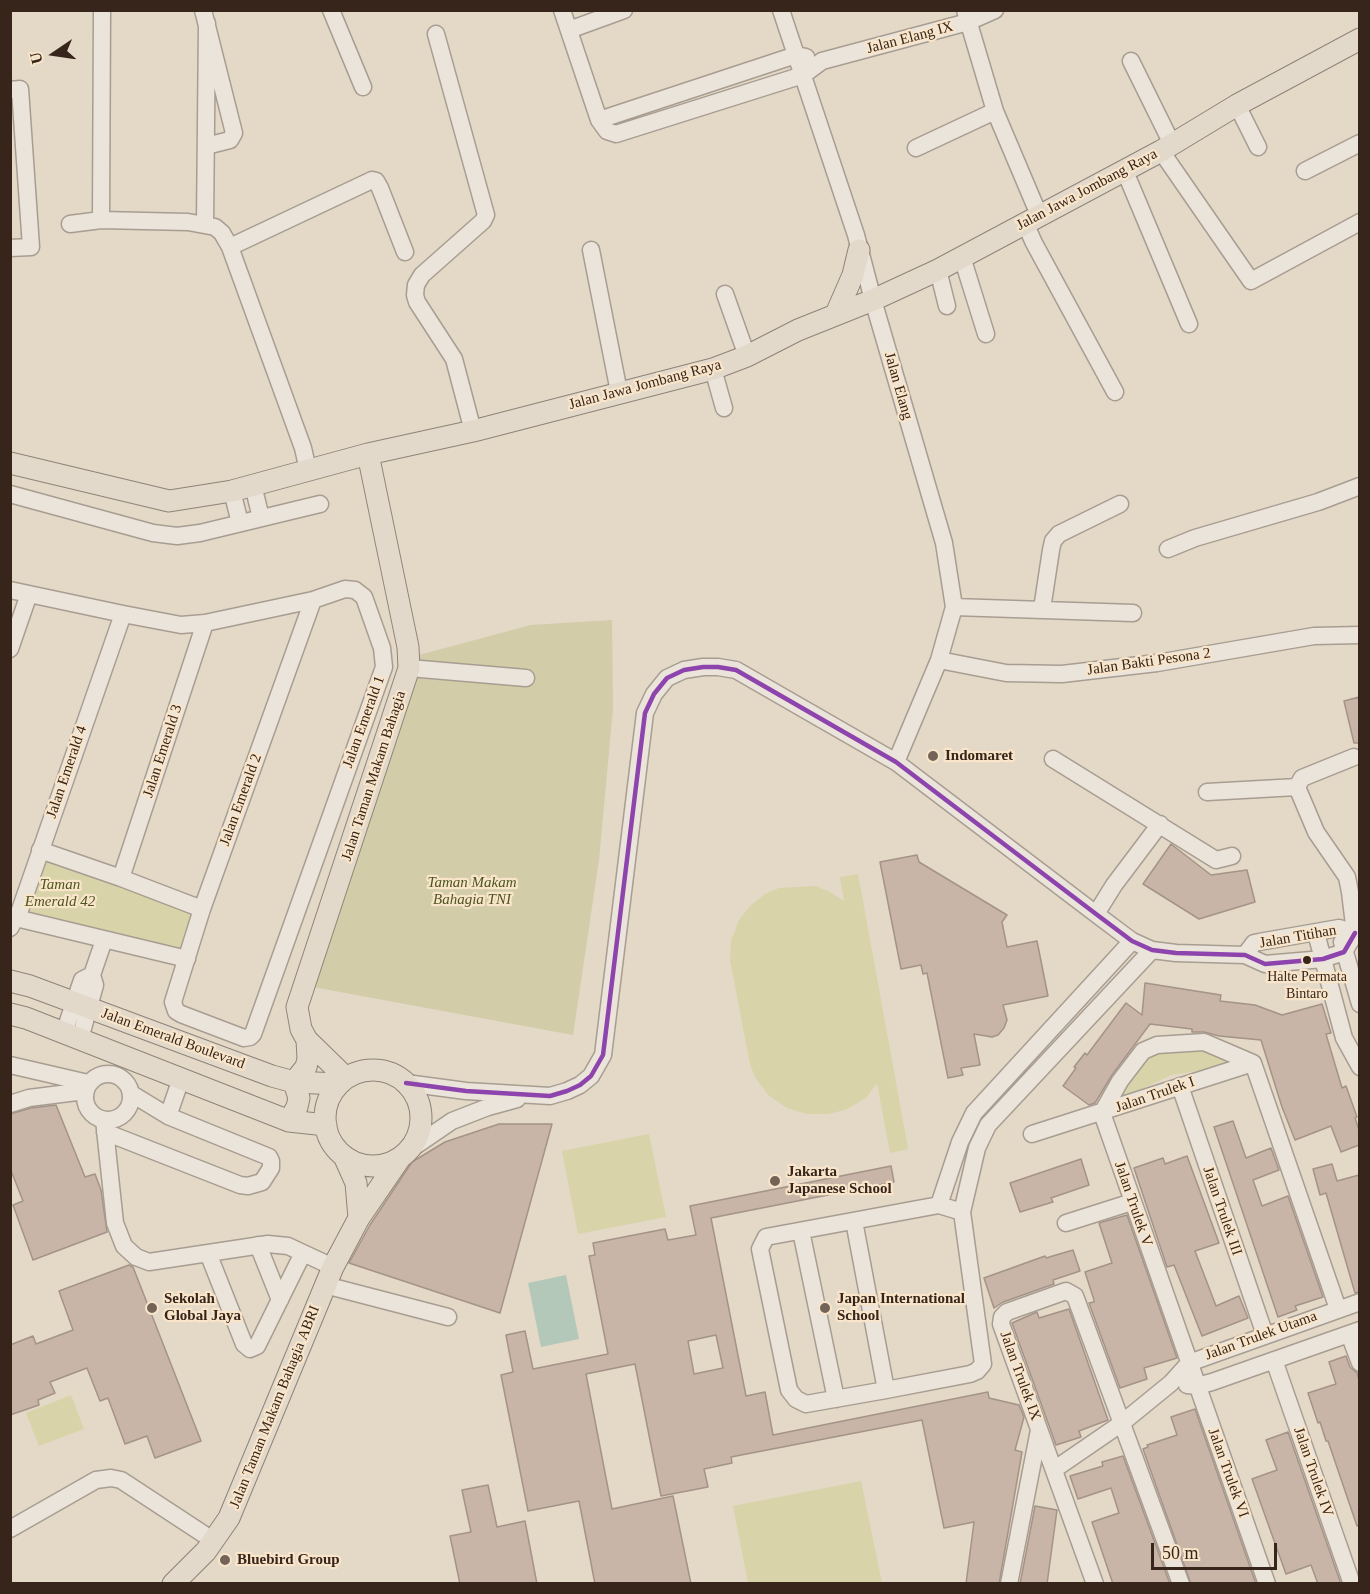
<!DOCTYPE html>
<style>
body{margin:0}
#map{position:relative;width:1370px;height:1594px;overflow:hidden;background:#e4d8c7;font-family:"Times New Roman",serif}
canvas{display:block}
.frame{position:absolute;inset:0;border:12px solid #37241a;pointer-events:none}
.north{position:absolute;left:24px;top:24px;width:60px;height:60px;-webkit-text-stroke:4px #f8e5ca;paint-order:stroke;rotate:257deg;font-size:16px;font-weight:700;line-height:24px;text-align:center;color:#37241a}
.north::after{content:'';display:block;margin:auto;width:21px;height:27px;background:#37241a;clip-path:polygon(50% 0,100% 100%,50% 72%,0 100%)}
.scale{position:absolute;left:1151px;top:1543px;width:126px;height:27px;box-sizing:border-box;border:3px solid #37241a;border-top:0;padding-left:8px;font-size:18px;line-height:21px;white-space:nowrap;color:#37241a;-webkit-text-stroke:4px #f8e5ca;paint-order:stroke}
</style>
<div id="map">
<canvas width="1370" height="1594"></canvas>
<div class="frame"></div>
<div class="north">U</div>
<div class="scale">50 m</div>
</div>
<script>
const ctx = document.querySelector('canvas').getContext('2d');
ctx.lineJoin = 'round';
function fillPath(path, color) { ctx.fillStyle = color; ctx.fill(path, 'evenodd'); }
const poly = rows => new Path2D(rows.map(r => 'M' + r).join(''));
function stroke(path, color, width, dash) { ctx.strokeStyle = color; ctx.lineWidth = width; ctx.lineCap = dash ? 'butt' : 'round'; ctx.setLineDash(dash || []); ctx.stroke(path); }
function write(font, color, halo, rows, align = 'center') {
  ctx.font = font + ' "Times New Roman",serif'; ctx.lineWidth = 4.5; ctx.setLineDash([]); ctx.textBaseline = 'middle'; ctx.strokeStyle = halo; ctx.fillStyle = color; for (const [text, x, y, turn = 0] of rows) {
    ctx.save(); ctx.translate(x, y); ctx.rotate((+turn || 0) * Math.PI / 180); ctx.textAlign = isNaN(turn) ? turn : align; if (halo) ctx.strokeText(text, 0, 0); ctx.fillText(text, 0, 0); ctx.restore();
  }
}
fillPath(poly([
 [40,850,202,909,187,959,16,918],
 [858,874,908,1149,890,1153,877,1083,866,1098,845,1110,828,1114,807,1114,787,1108,768,1095,755,1077,750,1064,730,960,731,941,739,920,751,905,765,894,779,888,816,886,830,892,844,901,840,877],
 [1207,1044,1253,1063,1171,1075,1103,1108,1146,1050],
 [649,1134,666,1217,578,1234,562,1151],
 [71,1395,84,1429,39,1446,26,1413],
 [861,1481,882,1583,748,1583,733,1506]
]), '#d8d3a8');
fillPath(poly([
 [612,620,613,708,599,860,573,1035,313,987,401,718,419,655,531,625]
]), '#d2cca8');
fillPath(poly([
 [566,1275,579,1339,541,1347,528,1283]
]), '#b4c8b9');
const building = poly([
 [1359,697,1359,743,1354,743,1344,701,1359,697],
 [1171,844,1211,875,1247,870,1255,902,1199,919,1143,884,1171,844],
 [917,855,919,862,1007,915,1002,922,1007,947,1037,941,1048,996,1003,1005,1007,1020,1004,1028,998,1035,992,1037,974,1034,980,1065,961,1068,963,1075,948,1078,927,973,923,974,921,965,901,969,880,862,917,855],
 [1145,983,1221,995,1220,1001,1255,1005,1282,1015,1322,1004,1331,1033,1326,1034,1342,1088,1346,1086,1357,1117,1355,1118,1359,1130,1359,1145,1341,1152,1331,1126,1295,1140,1282,1107,1261,1040,1219,1036,1204,1032,1192,1032,1192,1029,1150,1024,1112,1075,1095,1103,1089,1105,1063,1086,1076,1068,1074,1067,1085,1053,1087,1055,1126,1003,1142,1015,1145,983],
 [56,1105,85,1177,95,1174,101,1190,107,1232,33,1260,13,1205,23,1201,10,1168,10,1114,31,1108,56,1105],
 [1233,1121,1246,1158,1271,1148,1279,1170,1253,1180,1262,1206,1288,1196,1323,1297,1295,1306,1297,1310,1278,1317,1214,1127,1233,1121],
 [499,1124,552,1124,500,1313,349,1263,370,1225,412,1162,445,1142,499,1124],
 [1187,1156,1219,1243,1195,1251,1216,1306,1239,1296,1248,1318,1202,1336,1174,1265,1167,1267,1134,1168,1163,1158,1165,1164,1187,1156],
 [1081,1159,1089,1185,1051,1198,1053,1202,1020,1212,1010,1183,1081,1159],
 [1332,1164,1337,1181,1359,1175,1359,1292,1355,1293,1326,1193,1320,1195,1313,1169,1332,1164],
 [891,1166,894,1182,711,1218,746,1396,765,1392,773,1435,988,1392,989,1398,1019,1405,1024,1417,1015,1450,1022,1452,999,1584,966,1584,974,1522,944,1528,922,1420,731,1457,732,1463,704,1469,708,1487,661,1496,635,1364,586,1374,612,1509,673,1496,691,1584,595,1584,579,1501,528,1511,501,1375,513,1372,506,1335,525,1331,533,1369,608,1354,589,1256,595,1255,593,1243,665,1229,668,1240,696,1235,690,1206,891,1166],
 [716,1335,723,1368,694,1374,688,1341,716,1335],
 [1127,1215,1177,1358,1144,1368,1147,1379,1120,1388,1089,1303,1094,1302,1094,1300,1085,1272,1112,1263,1099,1223,1127,1215],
 [1073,1250,1080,1271,1053,1280,1054,1284,1003,1302,994,1308,984,1278,1045,1256,1046,1258,1073,1250],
 [129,1265,133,1267,201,1441,155,1458,147,1436,125,1444,108,1398,100,1401,87,1368,50,1382,55,1393,38,1400,39,1405,10,1415,10,1345,33,1336,36,1344,73,1330,59,1291,129,1265],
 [1069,1309,1108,1420,1079,1431,1081,1437,1056,1445,1012,1323,1037,1312,1039,1318,1069,1309],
 [1346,1356,1350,1367,1357,1373,1359,1380,1359,1525,1357,1526,1328,1441,1326,1441,1320,1422,1318,1423,1308,1393,1336,1384,1329,1362,1346,1356],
 [1195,1409,1256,1584,1191,1584,1143,1449,1148,1447,1147,1445,1177,1435,1171,1417,1195,1409],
 [1288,1432,1341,1584,1318,1584,1311,1565,1286,1574,1252,1479,1277,1470,1266,1440,1288,1432],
 [1123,1456,1170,1584,1113,1584,1092,1522,1119,1513,1111,1488,1078,1499,1070,1476,1103,1466,1102,1462,1123,1456],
 [488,1485,497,1527,525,1521,537,1584,460,1584,450,1536,471,1532,462,1490,488,1485],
 [1035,1506,1057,1510,1047,1584,1020,1584,1035,1506]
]);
fillPath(building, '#c8b5a8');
stroke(building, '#a49387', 1.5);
const minor = poly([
 [203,10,234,133,230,140,206,146],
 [331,10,363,87],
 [562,10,599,120,607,131,616,134,803,75,822,61,968,22,995,10],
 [781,10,856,235,873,300,944,543,954,607,939,660,896,762],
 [965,10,995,111,1039,215],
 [569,30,624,10],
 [436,34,486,215,483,221,422,275,416,285,415,295,417,302,454,359,473,431],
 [1131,61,1172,144],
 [10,90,20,89,31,247,10,248],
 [1237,105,1258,147],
 [599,120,796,55,806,57],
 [916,148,995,111],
 [1161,151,1251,281,1360,222],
 [1124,169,1189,324],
 [1305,171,1360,143],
 [101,220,102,10],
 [1025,223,1034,243,1115,392],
 [70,224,101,220,188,222,215,227,222,233,230,247,303,448,308,470],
 [205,224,207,23],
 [230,247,372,180,376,181,380,188,405,252],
 [591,250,619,392],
 [962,257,986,334],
 [938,270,947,306],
 [725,294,747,356],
 [713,369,724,408],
 [253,485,261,518],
 [232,491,240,523],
 [10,494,153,533,177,536,200,533,320,504],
 [1168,549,1195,538,1318,502,1360,486],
 [10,590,123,614,181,625,205,623,313,600,345,589,355,590,364,597,382,648,384,667,253,1034,250,1037,244,1038,181,1014,176,1011,173,1002,202,909,313,600],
 [954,607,1133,613],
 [1042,609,1051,550,1053,541,1059,534,1120,504],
 [10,649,29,594],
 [939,660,1006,673,1062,674,1157,663,1314,636,1360,635],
 [409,668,526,678],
 [1354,757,1302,778,1297,787,1316,832,1347,877,1350,892,1355,933],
 [1053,759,1216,860,1232,856],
 [1207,792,1297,787],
 [40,850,121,878,202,909],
 [121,878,205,623],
 [1096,914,1114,885,1160,824],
 [16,918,187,959],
 [10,928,20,910,123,614],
 [1316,933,1344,1038,1360,1067],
 [1342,942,1360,1004],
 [1245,955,1254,943,1259,942,1339,928,1355,933,1360,932],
 [64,1033,82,980,92,975],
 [80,1039,95,985,92,975,104,940],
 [10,1065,88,1083],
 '85 1097a23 23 0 1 1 46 0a23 23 0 1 1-46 0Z',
 [406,1083,466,1091,550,1096,567,1091,580,1085,591,1076,603,1055,645,713,654,694,667,678,684,670,703,667,718,667,736,670,896,762,1096,914,1132,941,1152,950,1176,953,1245,955,1265,964,1323,959,1344,952,1355,933],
 [1180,1086,1265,1335],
 [10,1104,29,1098,85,1091],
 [1102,1113,1267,1584],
 [1102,1113,1120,1081,1143,1051,1157,1045,1204,1042,1253,1063,1338,1309],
 [168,1116,181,1079],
 [104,1120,115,1223,124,1246,136,1257,149,1262,268,1244,288,1246,333,1267],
 [105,1132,240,1185,248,1186,262,1182,271,1168,271,1161,269,1157,168,1116,132,1094],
 [1032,1134,1253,1063],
 [408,1151,452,1121,488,1107,517,1099],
 [939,1205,960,1142,974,1113,1132,941],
 [962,1212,939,1205,766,1237,760,1249,789,1390,796,1399,806,1404,886,1390,970,1374,977,1371,983,1364,962,1212,977,1148,988,1125,1152,950],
 [854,1221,886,1390],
 [1066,1223,1132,1202],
 [801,1231,836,1399],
 [258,1245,280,1300],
 [208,1253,244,1344,250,1349,257,1346,303,1253],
 [325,1285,448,1317],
 [1349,1334,1360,1363],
 [1274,1360,1352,1584],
 [1187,1385,1197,1386,1212,1382,1360,1330],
 [1055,1469,1122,1423,1171,1383,1189,1363,1360,1302],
 [10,1529,96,1480,111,1478,121,1480,214,1541],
 [1009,1584,1039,1430],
 [1095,1584,1001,1324,1002,1317,1007,1312,1066,1291,1075,1296,1181,1584]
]);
const major = poly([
 [836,314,853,275,859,250],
 [10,463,169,501,232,491,368,454,473,431,713,369,747,356,798,330,873,300,938,270,1161,151,1237,105,1360,39],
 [10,981,30,986,272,1076,294,1082,338,1084],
 [10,1014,26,1018,289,1121,326,1125],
 '325 1118a48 48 0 1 1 96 0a48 48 0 1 1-96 0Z',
 [346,1078,307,1040,301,1029,297,1007,409,668,408,647,368,454],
 [289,1121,297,1107,299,1098,294,1082,306,1067,308,1059,307,1040],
 [344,1156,356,1183,359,1218],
 [173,1584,206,1551,229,1518,333,1267,359,1218,400,1158]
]);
stroke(minor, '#a89d91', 19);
stroke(major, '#8e8378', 23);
stroke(minor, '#ebe4da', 16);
stroke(major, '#e3d9ca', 21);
stroke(poly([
 [406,1083,466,1091,550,1096,567,1091,580,1085,591,1076,603,1055,645,713,654,694,667,678,684,670,703,667,718,667,736,670,896,762,1096,914,1132,941,1152,950,1176,953,1245,955,1265,964,1323,959,1344,952,1355,933]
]), '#8e44ad', 4.5);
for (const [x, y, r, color] of [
 [933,756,6,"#746357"],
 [1307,960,5,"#37241a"],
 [775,1181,6,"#746357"],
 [152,1308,6,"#746357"],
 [825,1308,6,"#746357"],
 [225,1560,6,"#746357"]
]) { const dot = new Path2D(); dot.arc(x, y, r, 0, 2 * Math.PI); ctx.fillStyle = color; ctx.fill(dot); stroke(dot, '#f8e5ca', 2); }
write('14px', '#37241a', '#f8e5ca', [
 ["Halte Permata",1307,977],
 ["Bintaro",1307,994]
]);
write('15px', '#37241a', '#f8e5ca', [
 ["Jalan Elang IX",910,38,-15],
 ["Jalan Jawa Jombang Raya",1087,190,-28],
 ["Jalan Jawa Jombang Raya",645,385,-15],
 ["Jalan Elang",898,386,74],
 ["Jalan Bakti Pesona 2",1149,662,-8],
 ["Jalan Emerald 1",364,722,-70],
 ["Jalan Emerald 3",163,751,-72],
 ["Jalan Emerald 4",67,772,-71],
 ["Jalan Taman Makam Bahagia",374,776,-72],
 ["Jalan Emerald 2",241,800,-70],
 ["Jalan Titihan",1298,937,-10],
 ["Jalan Emerald Boulevard",173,1039,20],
 ["Jalan Trulek I",1155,1095,-19],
 ["Jalan Trulek V",1133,1204,71],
 ["Jalan Trulek III",1222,1211,71],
 ["Jalan Trulek Utama",1261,1336,-20],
 ["Jalan Trulek IX",1020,1376,70],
 ["Jalan Taman Makam Bahagia ABRI",275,1407,-68],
 ["Jalan Trulek IV",1313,1472,71],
 ["Jalan Trulek VI",1228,1473,70]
]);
write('bold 15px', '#37241a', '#f8e5ca', [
 ["Indomaret",945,756],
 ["Jakarta",787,1172],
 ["Japanese School",787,1189],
 ["Sekolah",164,1299],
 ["Global Jaya",164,1316],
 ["Japan International",837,1299],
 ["School",837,1316],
 ["Bluebird Group",237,1560]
], 'left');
write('italic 15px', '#4e551f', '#f8e5ca', [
 ["Taman Makam",472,883],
 ["Bahagia TNI",472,900],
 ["Taman",60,885],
 ["Emerald 42",60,902]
]);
</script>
